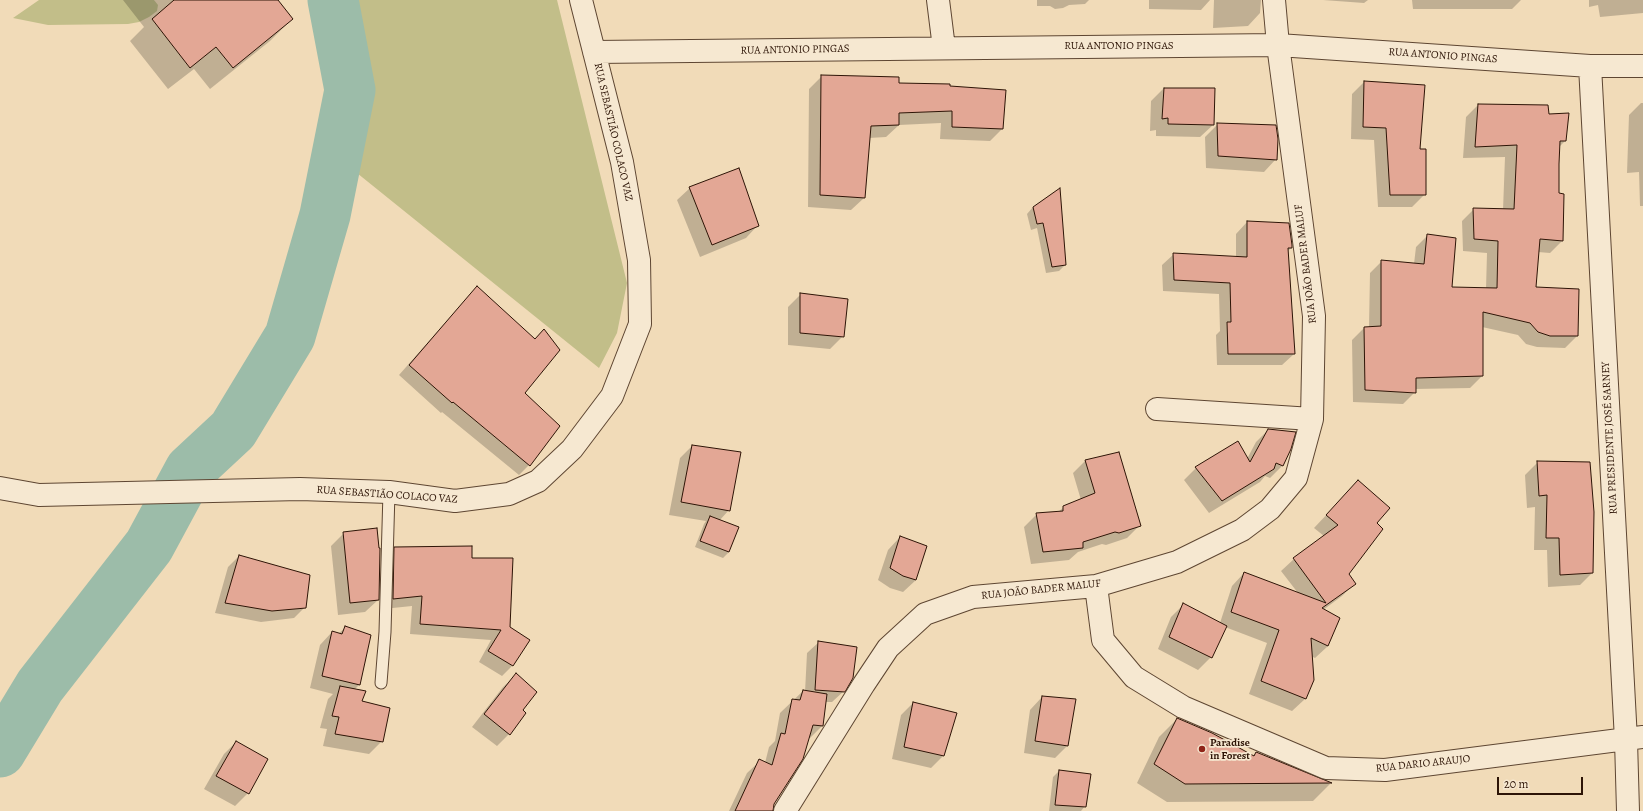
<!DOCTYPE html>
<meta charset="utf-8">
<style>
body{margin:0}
#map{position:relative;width:1643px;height:811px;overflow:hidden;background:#f1dbb8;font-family:Alegreya,serif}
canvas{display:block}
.scale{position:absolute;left:1497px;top:777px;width:86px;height:18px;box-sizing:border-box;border:2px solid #2d1406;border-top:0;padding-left:5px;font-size:12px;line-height:14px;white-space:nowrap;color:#2d1406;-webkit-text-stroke:3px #f6e8d1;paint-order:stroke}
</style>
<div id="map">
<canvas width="1643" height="811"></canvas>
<div class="scale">20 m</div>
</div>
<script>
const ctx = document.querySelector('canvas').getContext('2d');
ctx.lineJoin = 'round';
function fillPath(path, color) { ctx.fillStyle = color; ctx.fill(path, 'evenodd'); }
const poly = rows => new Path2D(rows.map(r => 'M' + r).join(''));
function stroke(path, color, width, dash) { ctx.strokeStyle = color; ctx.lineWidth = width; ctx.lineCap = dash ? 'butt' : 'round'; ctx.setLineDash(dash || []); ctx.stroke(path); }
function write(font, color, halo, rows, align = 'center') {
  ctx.font = font + ' Alegreya,serif'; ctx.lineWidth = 3.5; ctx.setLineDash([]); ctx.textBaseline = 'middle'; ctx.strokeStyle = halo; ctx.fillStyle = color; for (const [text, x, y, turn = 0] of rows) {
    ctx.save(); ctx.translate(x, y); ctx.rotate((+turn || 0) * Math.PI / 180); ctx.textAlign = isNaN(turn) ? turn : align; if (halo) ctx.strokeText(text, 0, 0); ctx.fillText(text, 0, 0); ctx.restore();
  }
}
fillPath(poly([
 [39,0,154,0,158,5,157,11,149,17,139,22,128,24,48,25,13,18],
 [343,0,557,0,627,283,617,333,599,368,352,169]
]), '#c2be89');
fillPath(poly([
 [123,0,277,0,292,19,270,41,210,89,194,69,168,89,130,41,144,27],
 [1037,0,1089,0,1085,4,1069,5,1063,8,1055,9,1050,6,1037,6],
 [1149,0,1210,0,1201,10,1149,9],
 [1214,0,1261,0,1260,13,1248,26,1213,28],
 [1323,0,1368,0,1364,3],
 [1412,0,1521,0,1512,9,1413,9],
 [1589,0,1643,0,1643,13,1600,17,1598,5,1589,7],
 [822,76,898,84,1005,91,1002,129,990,141,940,139,941,123,899,125,886,137,869,138,864,198,851,210,808,207,809,89],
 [1364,82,1419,150,1425,194,1412,207,1378,207,1374,140,1351,139,1352,94],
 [1164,88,1214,89,1213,125,1200,137,1156,136,1156,130,1150,131,1151,101],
 [1641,103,1643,103,1643,206,1640,206,1639,172,1627,173,1629,115],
 [1478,105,1548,115,1565,141,1559,147,1558,194,1562,241,1550,253,1538,252,1535,288,1577,336,1565,348,1537,347,1526,344,1518,335,1482,327,1482,376,1470,388,1415,389,1415,392,1403,404,1353,402,1352,340,1364,328,1369,327,1370,273,1382,261,1414,264,1416,247,1428,235,1451,288,1486,289,1487,253,1463,251,1462,221,1474,209,1503,210,1505,157,1463,158,1466,117],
 [1218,124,1276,159,1264,172,1206,168,1205,137],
 [690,188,758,225,746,238,700,257,677,200],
 [1059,189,1065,265,1059,271,1046,273,1037,228,1031,230,1027,214,1033,207],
 [1247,222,1291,245,1291,248,1287,252,1294,354,1282,365,1217,365,1216,335,1220,331,1219,294,1163,291,1162,265,1174,254,1236,258,1236,234],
 [801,294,843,336,830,349,788,345,788,307],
 [467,298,534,340,544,330,523,393,529,465,519,475,442,412,441,413,399,375],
 [1268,430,1282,466,1270,478,1265,476,1260,482,1209,513,1184,480,1196,468,1247,459,1256,442],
 [692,446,729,510,719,521,738,528,729,552,723,558,695,547,704,524,706,521,669,515,680,458],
 [1085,461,1140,525,1127,538,1106,545,1102,544,1078,552,1069,560,1031,564,1024,527,1037,514,1058,512,1064,507,1081,500,1073,473],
 [1538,462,1592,573,1580,585,1548,587,1547,550,1534,550,1535,507,1527,508,1525,475],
 [1346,494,1376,523,1347,574,1354,584,1342,596,1323,610,1328,646,1315,658,1311,656,1313,680,1305,699,1292,711,1249,694,1267,643,1225,627,1211,657,1198,670,1158,649,1171,617,1184,604,1220,623,1232,586,1244,573,1298,593,1281,571,1294,559,1324,536,1314,528],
 [344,533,378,549,378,600,365,612,338,615,331,546],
 [900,537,916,580,903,592,890,588,878,580,888,550],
 [395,548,471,559,509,628,528,641,512,666,502,676,479,662,491,640,410,634,412,606,383,609,384,559],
 [239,556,305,607,294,618,261,622,215,613,228,567],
 [345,628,370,635,359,685,355,689,382,741,369,754,323,746,327,729,320,728,328,699,333,694,310,688,320,645,332,632,338,634],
 [819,642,844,691,832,702,825,702,822,726,810,738,808,738,773,804,772,811,729,811,747,773,760,761,765,763,769,747,775,741,780,713,803,691,805,692,807,653],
 [516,675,521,710,509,734,497,746,472,727,503,687],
 [1042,697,1067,746,1055,758,1024,753,1030,710],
 [913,703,943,756,931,768,892,759,901,715],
 [1177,719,1253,756,1256,753,1330,784,1313,801,1167,802,1137,783,1159,737],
 [236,742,266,759,248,793,235,806,204,789,224,754],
 [1059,771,1085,806,1081,811,1049,811,1053,777]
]), '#0003');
stroke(poly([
 [0,752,40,686,149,546,190,470,233,430,290,336,325,215,350,90,333,0]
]), '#9cbca9', 51);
const building = poly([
 [174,0,278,0,293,19,233,68,216,47,190,68,152,19,174,0],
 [821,75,899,77,899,83,950,84,950,86,1006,90,1003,129,952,127,952,111,899,113,899,125,871,126,865,198,820,195,821,75],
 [1364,81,1425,85,1420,149,1426,149,1426,195,1390,195,1386,128,1363,127,1364,81],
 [1164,88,1215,88,1214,125,1168,124,1168,118,1162,119,1164,88],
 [1478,104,1548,105,1549,114,1569,113,1566,141,1560,141,1559,164,1559,193,1564,194,1563,241,1540,239,1536,287,1579,289,1578,336,1550,336,1538,332,1530,323,1483,312,1483,376,1416,378,1416,393,1365,390,1364,327,1381,326,1381,260,1424,264,1427,234,1456,238,1452,287,1497,288,1498,241,1474,239,1473,208,1514,209,1517,145,1475,147,1478,104],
 [1217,123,1276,125,1278,139,1277,160,1218,156,1217,123],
 [739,168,759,226,712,245,689,187,739,168],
 [1060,188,1066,265,1052,267,1043,223,1037,224,1033,207,1060,188],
 [1247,221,1289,223,1292,245,1292,248,1288,248,1295,354,1228,354,1227,322,1231,322,1230,283,1174,280,1173,253,1247,257,1247,221],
 [477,286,535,339,544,329,560,350,525,393,560,426,530,466,453,402,452,403,409,365,477,286],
 [800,293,848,299,844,337,800,333,800,293],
 [1268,429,1296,432,1291,449,1283,466,1276,463,1274,469,1222,501,1195,467,1238,441,1250,462,1268,429],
 [692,445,741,452,730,511,681,502,692,445],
 [1119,452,1141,526,1119,533,1115,532,1083,542,1083,548,1043,552,1036,513,1063,511,1063,506,1095,493,1085,460,1119,452],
 [1537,461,1590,462,1594,512,1593,573,1560,575,1559,538,1546,538,1547,495,1539,496,1537,461],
 [1358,480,1390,508,1377,523,1383,529,1349,574,1356,584,1322,608,1340,618,1328,646,1311,638,1314,680,1306,699,1261,681,1279,630,1231,612,1244,572,1326,603,1293,558,1338,525,1326,515,1358,480],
 [710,516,739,527,729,552,700,541,710,516],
 [377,528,379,548,380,548,379,600,350,603,343,532,377,528],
 [900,536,927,546,916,580,903,576,890,568,900,536],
 [472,546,472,558,513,558,510,627,530,640,513,666,488,651,501,630,420,624,422,596,393,599,394,547,472,546],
 [239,555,310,575,306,608,272,611,225,603,239,555],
 [1183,603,1227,626,1212,658,1169,637,1183,603],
 [345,626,371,635,360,685,322,676,332,631,342,634,345,626],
 [818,641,857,647,853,678,845,692,815,690,818,641],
 [516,673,537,692,523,710,526,713,510,735,484,714,516,673],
 [340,686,366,691,362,701,390,708,383,742,335,734,339,717,332,716,340,686],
 [803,690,827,694,823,726,813,725,803,759,774,804,773,811,735,811,759,759,772,765,781,733,785,734,792,699,800,700,803,690],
 [1042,696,1076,699,1068,746,1035,741,1042,696],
 [913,702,957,713,944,756,904,747,913,702],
 [1177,718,1212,733,1254,756,1256,752,1332,783,1185,784,1154,764,1177,718],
 [236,741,268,759,249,794,216,776,236,741],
 [1059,770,1091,774,1086,807,1055,805,1059,770]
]);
fillPath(building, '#e3a795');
stroke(building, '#2d1406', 1);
const lane = poly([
 [381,683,385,632,389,492]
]);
const street = poly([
 [938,0,944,48],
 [594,52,1278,45,1590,66,1643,66],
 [1590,66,1626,740,1628,811],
 [1157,409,1312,419],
 [0,488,39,495,300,489,389,492,455,501,509,494,538,481,572,449,612,396,640,324,639,260,622,162,581,0],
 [1096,586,1103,640,1134,677,1183,707,1326,768,1385,770,1643,737],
 [785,811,864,684,888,648,925,614,973,597,1096,586,1177,562,1242,530,1270,509,1296,478,1312,419,1314,316,1278,45,1274,0]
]);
stroke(lane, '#5e4632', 13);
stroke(street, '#5e4632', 24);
stroke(lane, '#f6e8d1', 11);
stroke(street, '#f6e8d1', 22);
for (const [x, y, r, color] of [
 [1202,749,4,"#8f2418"]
]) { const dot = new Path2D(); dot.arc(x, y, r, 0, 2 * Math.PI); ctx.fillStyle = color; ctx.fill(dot); stroke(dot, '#f6e8d1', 1.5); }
write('11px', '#2d1406', '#f6e8d1', [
 ["RUA ANTONIO PINGAS",1119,46],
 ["RUA ANTONIO PINGAS",795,50,-1],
 ["RUA ANTONIO PINGAS",1443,56,4],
 ["RUA SEBASTIÃO COLACO VAZ",613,132,77],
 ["RUA JOÃO BADER MALUF",1306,264,-97],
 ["RUA PRESIDENTE JOSÉ SARNEY",1610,438,-93],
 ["RUA SEBASTIÃO COLACO VAZ",387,495,4],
 ["RUA JOÃO BADER MALUF",1041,590,-6],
 ["RUA DARIO ARAUJO",1423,764,-6]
]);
write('bold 11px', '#2d1406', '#f6e8d1', [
 ["Paradise",1210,743],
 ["in Forest",1210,756]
], 'left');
</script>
